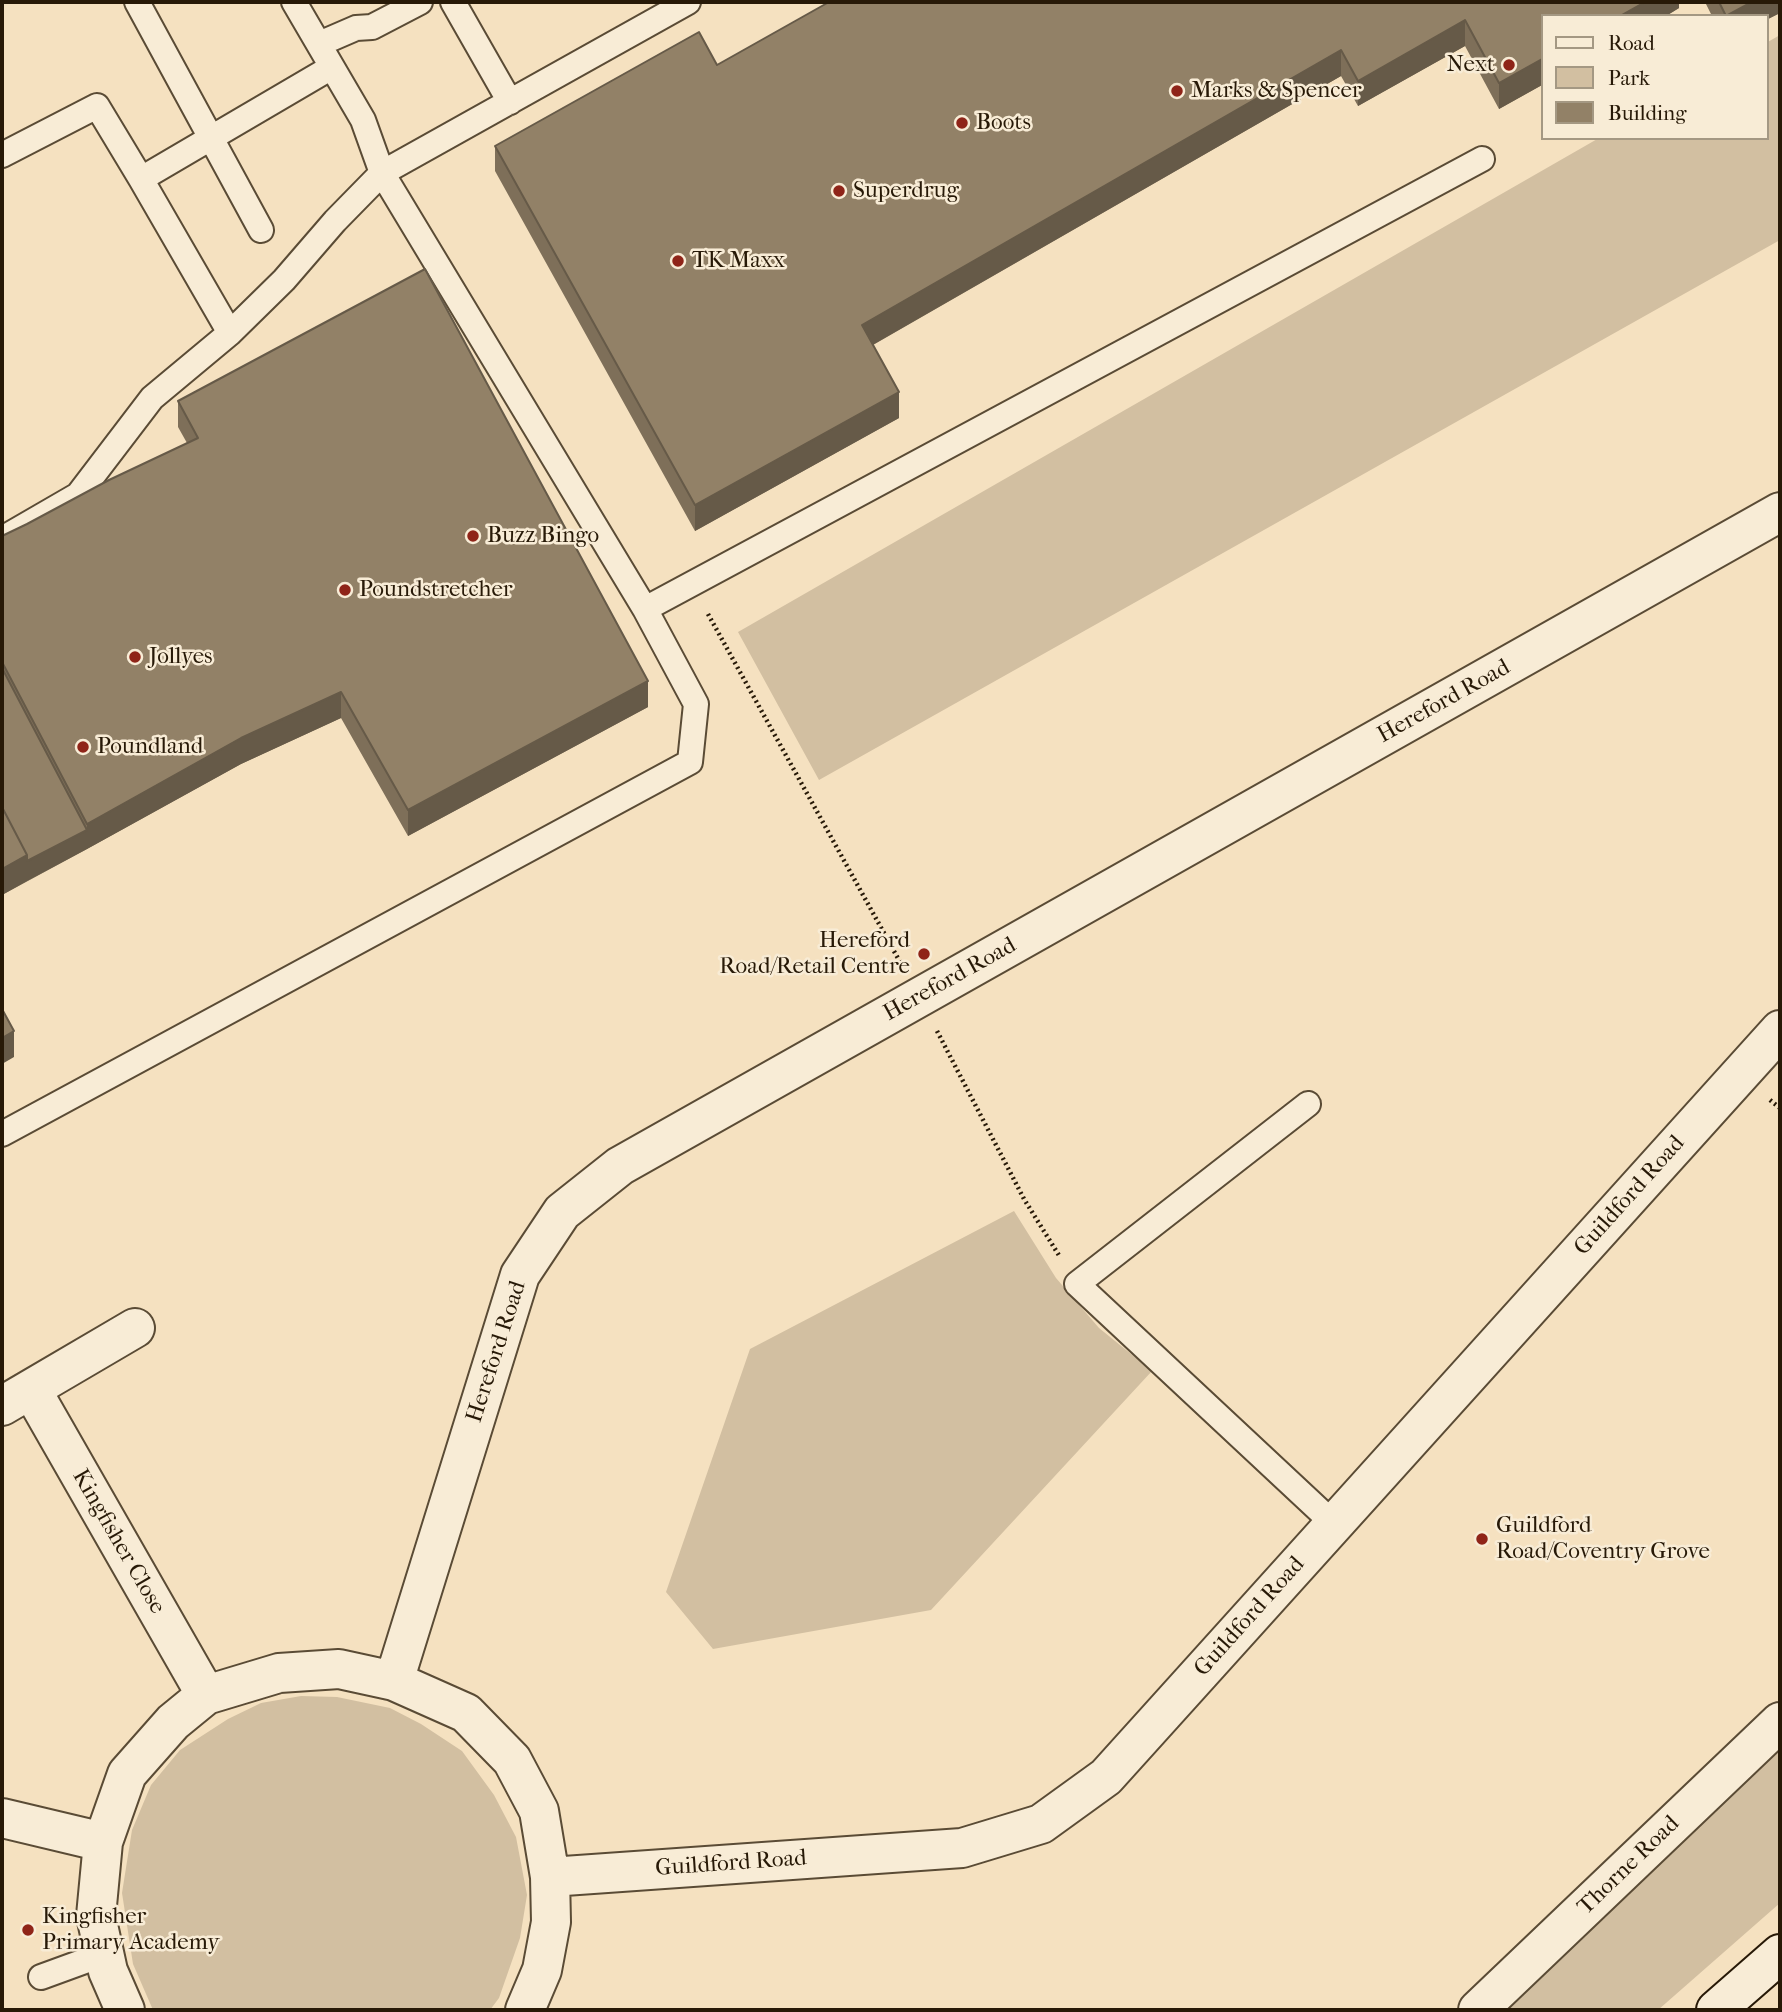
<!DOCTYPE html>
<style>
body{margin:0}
#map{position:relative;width:1782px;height:2012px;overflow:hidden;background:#f5e1c0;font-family:"IM FELL French Canon",serif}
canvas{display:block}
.frame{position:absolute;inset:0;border:4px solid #271907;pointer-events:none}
.legend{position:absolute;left:1541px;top:14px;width:228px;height:126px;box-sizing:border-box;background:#f8ecd6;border:2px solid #a49883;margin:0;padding:9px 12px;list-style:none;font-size:21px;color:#271907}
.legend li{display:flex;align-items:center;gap:14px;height:35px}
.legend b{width:35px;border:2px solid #a49883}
</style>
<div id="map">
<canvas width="1782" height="2012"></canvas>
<div class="frame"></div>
<ul class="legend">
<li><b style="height:9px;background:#f8ecd6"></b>Road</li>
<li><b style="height:19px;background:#d2bfa1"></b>Park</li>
<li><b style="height:19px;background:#928167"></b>Building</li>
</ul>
</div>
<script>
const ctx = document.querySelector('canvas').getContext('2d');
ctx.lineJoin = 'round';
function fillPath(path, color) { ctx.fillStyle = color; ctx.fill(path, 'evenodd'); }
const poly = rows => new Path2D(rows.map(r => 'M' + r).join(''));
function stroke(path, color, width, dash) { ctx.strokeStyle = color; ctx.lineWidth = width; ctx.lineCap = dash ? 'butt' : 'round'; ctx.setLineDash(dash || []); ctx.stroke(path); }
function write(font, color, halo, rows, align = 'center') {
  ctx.font = font + ' "IM FELL French Canon",serif'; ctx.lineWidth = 5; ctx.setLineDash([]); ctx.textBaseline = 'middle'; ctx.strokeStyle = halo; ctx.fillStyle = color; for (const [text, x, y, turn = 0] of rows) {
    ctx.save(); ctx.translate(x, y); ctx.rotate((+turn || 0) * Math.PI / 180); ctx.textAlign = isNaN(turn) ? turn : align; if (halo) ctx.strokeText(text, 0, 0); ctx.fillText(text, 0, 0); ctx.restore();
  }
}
fillPath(poly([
 [1780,35,1780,240,819,780,738,632,1599,138,1766,138,1766,43],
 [1014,1211,1056,1278,1099,1328,1152,1371,931,1610,713,1649,666,1592,750,1349],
 [301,1696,337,1697,390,1708,421,1724,462,1751,494,1795,516,1837,527,1895,520,1938,499,1998,490,2010,153,2010,133,1964,122,1893,132,1830,151,1785,180,1750,228,1719,261,1703],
 [1780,1748,1780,1903,1658,2010,1503,2010]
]), '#d2bfa1');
const lane = poly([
 [137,2,261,230],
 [453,2,510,102],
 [319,44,356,28,372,27,420,2],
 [2,155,97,106,141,179,230,333],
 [141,179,332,67],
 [2,539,78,495,152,398,230,333,284,280,335,221,382,173,688,2],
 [645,609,1482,159],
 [1308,1104,1077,1284,1334,1524],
 [2,1134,690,762,696,704,645,609,382,173,363,120,294,2],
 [41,1977,104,1954]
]);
const street = poly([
 [31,1389,206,1695],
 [2,1406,135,1328],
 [394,1681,520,1275,562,1212,620,1166,1780,512],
 [2,1818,103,1842],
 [550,1877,962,1848,1041,1824,1106,1777,1780,1030],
 [125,2010,108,1971,96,1916,103,1842,127,1774,173,1722,206,1695,279,1673,339,1669,394,1681,466,1713,512,1760,539,1811,550,1877,551,1922,542,1970,525,2010],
 [1478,2010,1780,1722]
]);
const secondary = poly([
 [1716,2010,1780,1954]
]);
stroke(lane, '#5a4b35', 28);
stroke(street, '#5a4b35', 42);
stroke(secondary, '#271907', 42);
stroke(poly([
 [708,614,900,962],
 [937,1031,1024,1199,1060,1257],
 [1770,1100,1780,1108]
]), '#271907', 4.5, [2, 3.5]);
stroke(lane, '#f8ecd6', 24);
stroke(street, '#f8ecd6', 38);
stroke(secondary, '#f8ecd6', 38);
fillPath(poly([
 [1679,2,1679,8,1666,16,1542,16,1542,85,1499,109,1465,46,1358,106,1341,76,873,345,899,418,695,531,495,171,495,146,717,65],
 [1705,2,1780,2,1780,13,1766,20,1766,16,1712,16],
 [178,401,648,707,408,836,341,718,241,764,87,849,2,895,2,536,187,443,178,427]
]), '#7e6f59');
fillPath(poly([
 [1645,2,1679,2,1679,8,1666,16,1620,16],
 [1752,2,1780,2,1780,13,1766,20,1766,16,1726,16],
 [1465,20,1465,46,1358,106,1358,81],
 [1341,50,1341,76,862,351,862,325],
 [1542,59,1542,85,1499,109,1499,83],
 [899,392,899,418,695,531,695,505],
 [648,681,648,707,408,836,408,810],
 [341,692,341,718,241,764,87,849,27,881,27,861,87,830,87,824,241,738],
 [27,855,27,881,2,895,2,869],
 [14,1031,14,1057,2,1064,2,1038]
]), '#665a48');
const building = poly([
 [829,2,1645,2,1620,16,1542,16,1542,59,1499,83,1465,20,1358,81,1341,50,862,325,899,392,695,505,495,146,699,32,717,65,829,2],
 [1719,2,1752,2,1726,16,1719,2],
 [425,269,648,681,408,810,341,692,241,738,87,824,2,662,2,536,27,524,109,480,198,438,178,401,425,269],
 [2,668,87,830,27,861,27,855,2,807,2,668],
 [2,807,27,855,2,869,2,807],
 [2,1009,14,1031,2,1038,2,1009]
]);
fillPath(building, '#928167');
stroke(building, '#665a48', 2);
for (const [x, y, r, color] of [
 [1509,65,7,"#8f2418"],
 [1177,91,7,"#8f2418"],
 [962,123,7,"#8f2418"],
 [839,191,7,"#8f2418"],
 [678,261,7,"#8f2418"],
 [473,536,7,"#8f2418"],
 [345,590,7,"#8f2418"],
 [135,657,7,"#8f2418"],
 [83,747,7,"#8f2418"],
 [924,954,7,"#8f2418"],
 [1482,1539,7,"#8f2418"],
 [28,1930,7,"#8f2418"]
]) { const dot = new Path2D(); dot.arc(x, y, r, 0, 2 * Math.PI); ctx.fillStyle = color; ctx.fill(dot); stroke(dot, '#f8ecd6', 2.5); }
write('23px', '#271907', '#f8ecd6', [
 ["Next",1495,65,"right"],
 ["Marks & Spencer",1191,91],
 ["Boots",976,123],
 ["Superdrug",853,191],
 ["TK Maxx",692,261],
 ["Buzz Bingo",487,536],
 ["Poundstretcher",359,590],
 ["Jollyes",149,657],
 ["Poundland",97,747],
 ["Hereford",910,941,"right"],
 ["Road/Retail Centre",910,967,"right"],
 ["Guildford",1496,1526],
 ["Road/Coventry Grove",1496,1552],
 ["Kingfisher",42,1917],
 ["Primary Academy",42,1943]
], 'left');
write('23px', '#271907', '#f8ecd6', [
 ["Hereford Road",1444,702,-29],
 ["Hereford Road",950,980,-29],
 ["Guildford Road",1630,1196,-48],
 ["Hereford Road",497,1352,-72],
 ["Kingfisher Close",118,1542,60],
 ["Guildford Road",1250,1617,-48],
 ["Guildford Road",731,1864,-4],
 ["Thorne Road",1629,1866,-44]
]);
</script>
